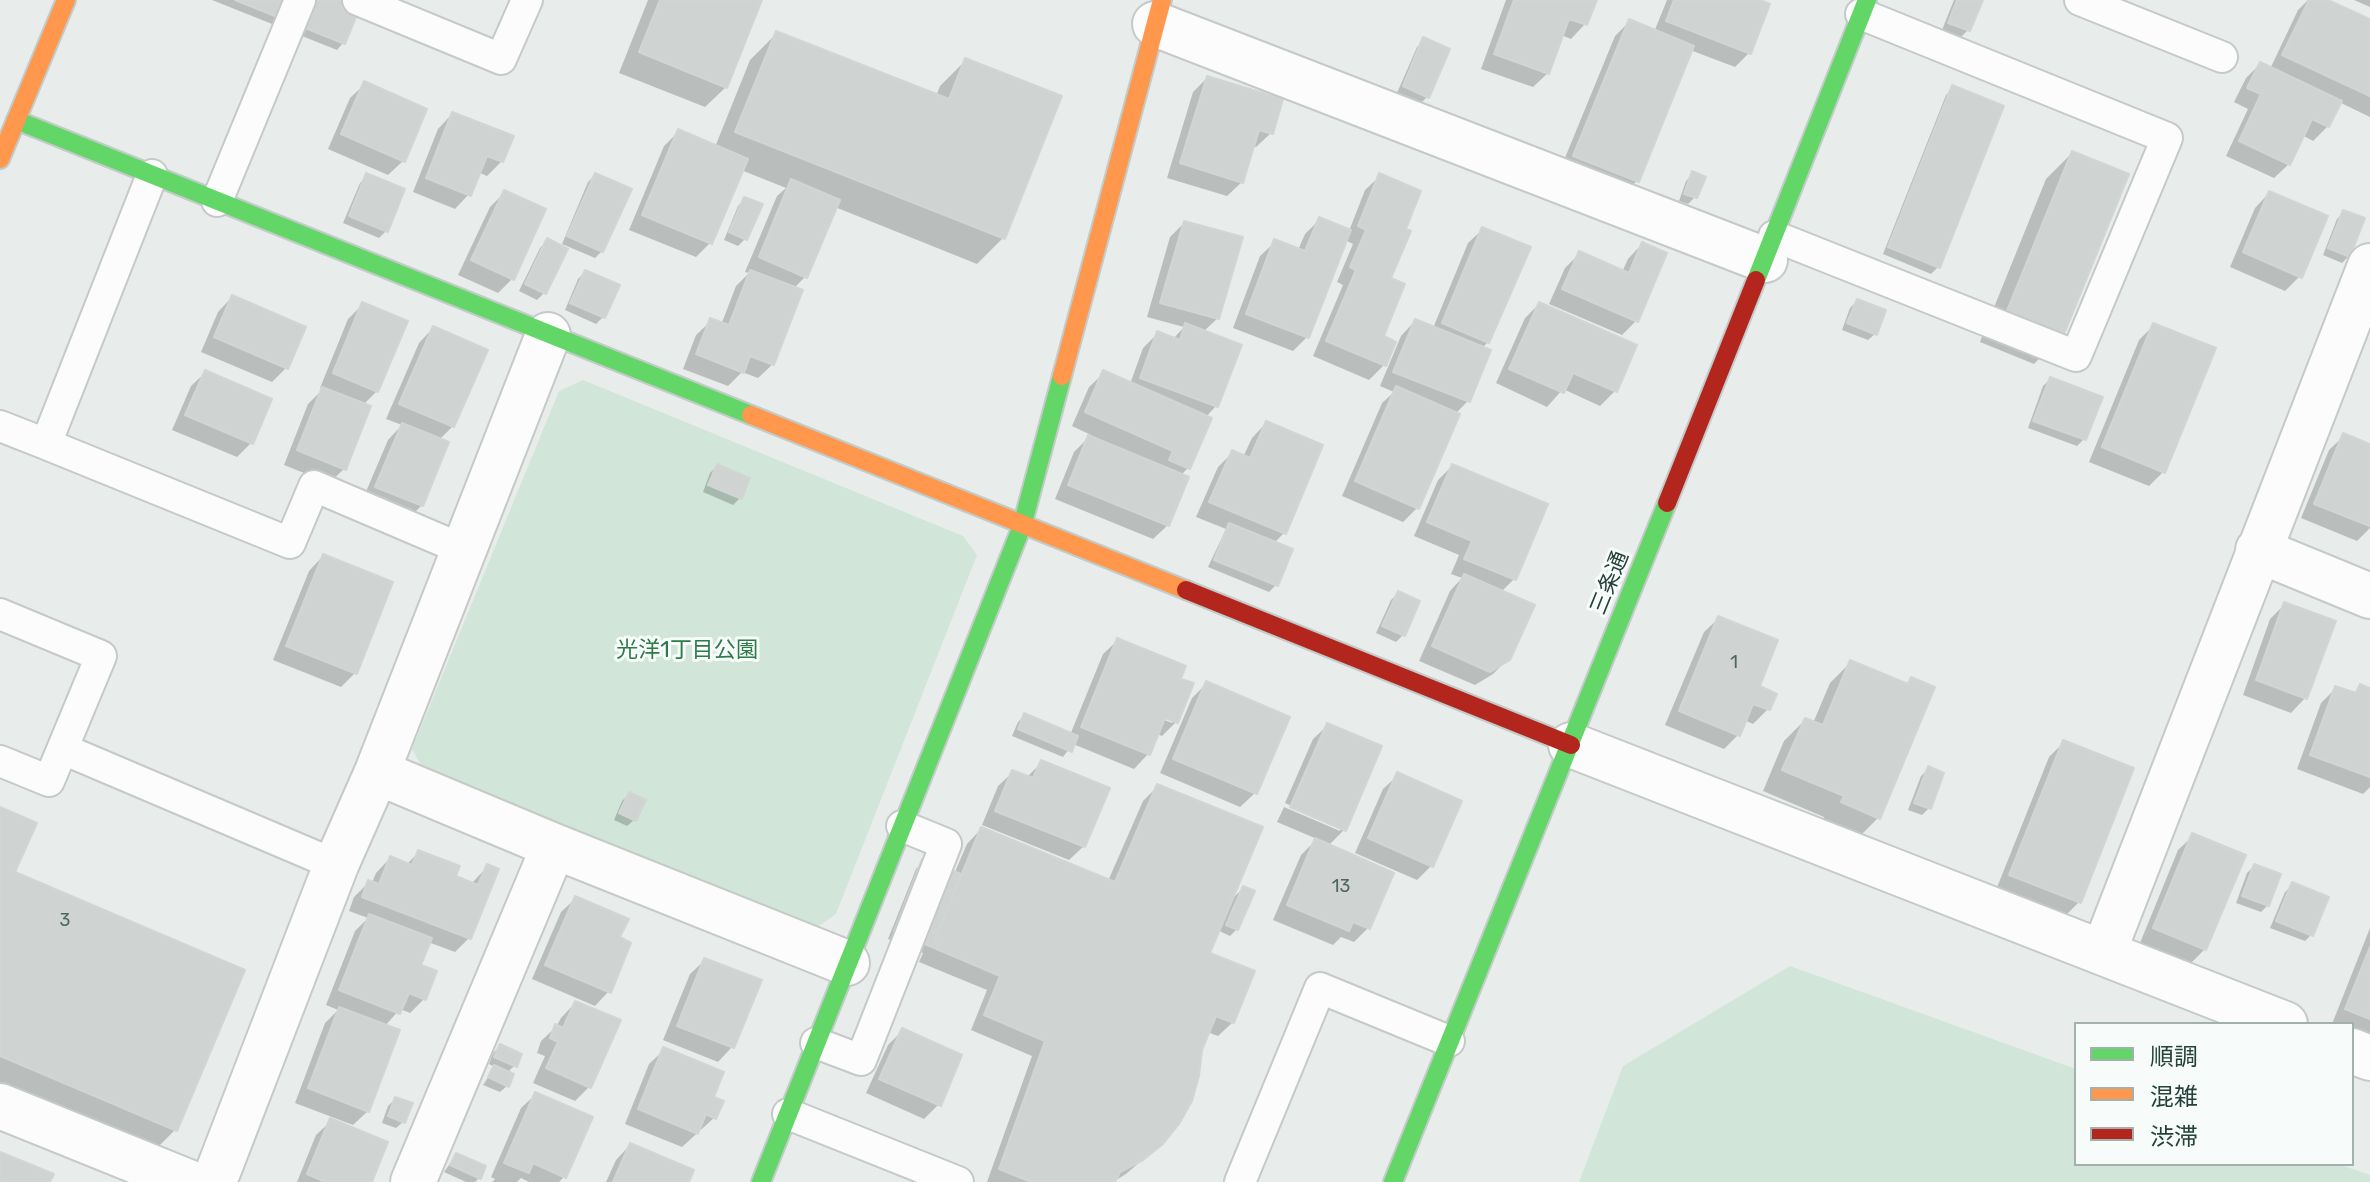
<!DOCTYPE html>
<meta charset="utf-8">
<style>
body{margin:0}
#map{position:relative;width:2370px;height:1182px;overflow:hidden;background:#e8edeb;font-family:Rubik,"Noto Sans JP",sans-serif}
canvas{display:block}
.legend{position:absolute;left:2074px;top:1022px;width:280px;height:144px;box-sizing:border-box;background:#f7fbf9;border:2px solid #a3b1ad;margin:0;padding:10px 14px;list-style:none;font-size:24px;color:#24423a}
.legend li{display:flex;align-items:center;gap:16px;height:40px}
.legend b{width:40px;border:2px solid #a3b1ad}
</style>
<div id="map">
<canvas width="2370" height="1182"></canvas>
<ul class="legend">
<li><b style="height:10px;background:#63d668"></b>順調</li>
<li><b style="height:10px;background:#ff974d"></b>混雑</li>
<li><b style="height:10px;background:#b3261e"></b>渋滞</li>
</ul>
</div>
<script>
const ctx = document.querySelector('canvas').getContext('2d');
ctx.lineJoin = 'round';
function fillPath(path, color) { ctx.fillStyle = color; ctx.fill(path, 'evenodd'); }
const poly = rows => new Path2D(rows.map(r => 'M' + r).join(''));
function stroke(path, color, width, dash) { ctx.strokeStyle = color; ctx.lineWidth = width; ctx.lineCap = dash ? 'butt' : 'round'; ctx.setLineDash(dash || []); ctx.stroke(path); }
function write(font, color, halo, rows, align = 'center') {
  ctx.font = font + ' Rubik,"Noto Sans JP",sans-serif'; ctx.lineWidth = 6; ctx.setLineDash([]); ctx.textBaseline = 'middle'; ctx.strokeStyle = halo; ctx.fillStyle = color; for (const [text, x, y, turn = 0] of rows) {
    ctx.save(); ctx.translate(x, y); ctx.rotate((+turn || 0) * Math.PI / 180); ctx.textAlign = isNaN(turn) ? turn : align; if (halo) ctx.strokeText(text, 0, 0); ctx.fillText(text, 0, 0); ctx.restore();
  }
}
fillPath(poly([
 [583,380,963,536,977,555,836,914,816,928,426,775,412,749,559,391],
 [1790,966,2076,1069,2076,1164,2338,1164,2370,1175,2370,1182,1579,1182,1623,1066]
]), '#d1e6d8');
fillPath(poly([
 [212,0,361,0,343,43,337,50],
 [648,0,760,0,726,87,705,107,619,73],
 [1506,0,1594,0,1585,24,1571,39,1561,35,1548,73,1533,87,1481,69],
 [1667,0,1754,0,1750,52,1735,67,1690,50,1637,181,1622,195,1560,170,1615,36,1629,22,1654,32],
 [1954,0,1981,0,1968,30,1961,37,1942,30],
 [2308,0,2323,0,2370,22,2370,117,2339,102,2328,126,2313,141,2302,135,2289,164,2274,178,2226,156,2248,109,2234,102,2246,78,2260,64,2270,69,2298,10],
 [2354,0,2370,0,2370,7],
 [776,34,936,96,940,86,966,60,1003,238,977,264,835,207,805,277,794,288,773,364,758,378,742,372,728,386,683,369,696,335,711,321,721,325,736,286,749,273,745,272,777,196,786,188,741,170,710,243,696,257,629,230,664,146,678,132,715,147,750,60],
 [1424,40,1428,96,1421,103,1397,93,1417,47],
 [1207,78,1271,133,1256,147,1252,146,1242,182,1227,196,1167,178,1193,92],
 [365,84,403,161,388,175,328,149,350,98],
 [1953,88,1938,267,1931,274,1883,254,1946,95],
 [452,114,502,161,487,176,478,172,469,194,455,209,413,192,438,129],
 [2072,153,2060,338,2034,364,1980,342,2046,179],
 [1693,174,1695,197,1688,204,1679,201,1686,181],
 [595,175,602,251,595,258,562,244,588,182],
 [367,176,386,231,379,238,343,223,360,183],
 [1380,176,1388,279,1381,338,1393,343,1384,365,1369,380,1313,356,1343,285,1337,282,1353,244,1345,240,1307,337,1293,351,1233,328,1260,256,1275,242,1298,250,1305,234,1319,220,1349,231,1365,190],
 [505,192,512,279,498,293,458,275,490,207],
 [2269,193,2300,276,2285,291,2230,267,2255,208],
 [745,199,745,239,738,246,724,240,738,206],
 [2344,212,2349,256,2342,263,2323,255,2337,219],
 [1184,223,1218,318,1203,332,1216,406,1205,418,1188,468,1181,475,1168,525,1153,539,1055,499,1074,452,1091,435,1072,426,1089,387,1104,373,1130,384,1143,348,1158,333,1173,339,1184,327,1147,317,1170,237],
 [1483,229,1488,342,1482,348,1468,401,1455,414,1417,508,1403,522,1342,496,1382,403,1394,392,1380,386,1401,336,1415,321,1433,328,1468,243],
 [547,241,565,250,544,293,537,300,519,291,540,248],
 [1642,244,1636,321,1622,335,1549,304,1565,268,1579,254,1622,272,1628,259],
 [585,272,603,317,596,324,565,310,578,279],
 [232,297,286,368,272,382,201,352,218,312],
 [1857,301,1875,334,1868,340,1842,330,1850,308],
 [363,304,377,391,363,405,344,469,329,483,284,465,308,404,323,389,320,388,348,319],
 [1539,304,1635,346,1615,391,1600,406,1563,389,1547,407,1496,383,1525,318],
 [2154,325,2163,472,2149,486,2089,462,2139,340],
 [433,328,453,426,439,440,422,505,407,520,362,501,388,440,402,425,386,419,419,343],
 [206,372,251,443,237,457,172,430,191,386],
 [2050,379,2084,439,2077,446,2028,428,2043,386],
 [1266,423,1284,533,1274,543,1276,585,1269,592,1208,567,1226,529,1196,517,1218,467,1232,453,1243,457,1252,438],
 [2344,436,2370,446,2370,528,2357,541,2301,518,2329,450],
 [717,466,740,498,733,505,703,492,710,473],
 [1452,466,1514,579,1501,592,1508,659,1493,674,1475,685,1419,661,1450,591,1462,578,1451,574,1459,555,1414,536,1438,480],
 [323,556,355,673,341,687,273,660,309,571],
 [1398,593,1403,635,1396,642,1376,633,1391,600],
 [2285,604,2305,698,2291,713,2243,695,2270,619],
 [1719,618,1768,709,1753,724,1744,720,1738,735,1724,749,1665,725,1704,632],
 [1118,640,1178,680,1176,722,1162,736,1157,734,1148,754,1134,769,1073,744,1063,757,1012,736,1018,722,1025,715,1070,735,1103,654],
 [1155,716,1172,718,1172,723],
 [1851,662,1905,685,1911,679,1878,818,1857,839,1821,824,1824,817,1763,791,1784,741,1805,720,1813,723,1830,683],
 [1207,683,1255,793,1240,807,1160,773,1192,698],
 [2361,686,2370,690,2370,787,2363,794,2297,769,2321,703,2336,688,2353,694],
 [1328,725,1344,830,1328,846,1368,928,1354,942,1341,937,1333,945,1273,920,1301,855,1317,839,1277,822,1284,807,1340,831,1340,827,1285,803,1313,739],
 [2063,743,2132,770,2079,902,2064,917,1996,890,2049,757],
 [1041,763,1084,846,1069,860,982,825,998,786,1013,772,1026,778],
 [1928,769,1942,774,1929,808,1922,815,1908,810,1921,776],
 [1398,775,1431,866,1417,880,1355,853,1383,789],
 [1158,786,1229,902,1243,888,1237,929,1230,936,1217,930,1208,954,1233,1022,1218,1036,1207,1032,1162,1143,1126,1174,1113,1182,987,1182,1032,1056,971,1030,987,990,919,962,923,953,888,939,916,869,923,862,954,874,967,844,981,829,1108,881,1143,801],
 [629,794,634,820,627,826,614,820,622,801],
 [0,809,13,873,175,1130,154,1151,0,1086],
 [2193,836,2205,949,2190,964,2140,943,2178,850],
 [419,852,453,877,471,884,487,867,469,938,455,952,428,942,419,966,424,999,410,1013,400,1009,385,1026,368,1111,353,1125,295,1103,325,1023,338,1010,326,1005,355,931,368,918,349,911,354,897,369,882,372,883,376,873,390,858,406,865],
 [2254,866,2268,905,2261,912,2236,903,2247,873],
 [2292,885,2312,934,2305,941,2270,928,2285,892],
 [576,898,609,991,595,1006,532,979,561,912],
 [2370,928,2370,1038,2352,1031,2352,1024,2332,1024],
 [705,960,732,1047,718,1062,663,1040,690,974],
 [575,1003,590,1086,575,1101,533,1083,545,1056,537,1053,541,1041,556,1027,561,1018],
 [902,1031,939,1104,924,1119,866,1093,888,1045],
 [500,1046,515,1065,507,1073,507,1086,500,1092,483,1085,495,1067,489,1064,493,1053],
 [664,1050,711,1098,715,1117,682,1147,625,1124,649,1064],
 [536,1094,564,1177,559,1182,529,1182,521,1178,517,1182,492,1182,495,1179,491,1177,521,1108],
 [395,1099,403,1122,396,1128,382,1123,388,1106],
 [331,1121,369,1182,297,1182,316,1135],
 [630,1145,687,1182,606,1182,616,1160],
 [456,1155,479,1178,475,1182,466,1182,444,1172]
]), '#0003');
const building = poly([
 [235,0,363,0,345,44,235,0],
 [660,0,762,0,727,88,639,52,660,0],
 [1514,0,1597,0,1587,25,1569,19,1549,74,1494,54,1514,0],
 [1674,0,1760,0,1770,4,1751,54,1666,21,1674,0],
 [1957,0,1983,0,1970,31,1948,23,1957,0],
 [2309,0,2328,0,2370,19,2370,96,2282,55,2309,0],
 [1629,19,1694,46,1639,182,1573,156,1629,19],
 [776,31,949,99,965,58,1062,96,1005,239,735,132,776,31],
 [1423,37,1450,49,1429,98,1403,86,1423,37],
 [2260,62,2342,101,2329,127,2312,119,2290,165,2239,141,2261,94,2247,88,2260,62],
 [1207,76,1283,99,1273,134,1259,130,1243,183,1180,163,1207,76],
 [364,81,427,109,405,162,341,134,364,81],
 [1952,85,2004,106,1940,268,1888,247,1952,85],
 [452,112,514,136,503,162,487,156,471,196,426,178,452,112],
 [678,129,748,159,712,244,642,215,678,129],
 [2072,151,2129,174,2062,339,2005,316,2072,151],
 [1692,171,1706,177,1697,198,1684,194,1692,171],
 [366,173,405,189,388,232,349,216,366,173],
 [595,173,632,189,603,252,567,236,595,173],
 [1379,173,1421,191,1406,229,1411,231,1391,278,1405,284,1384,336,1396,342,1386,366,1326,341,1356,270,1350,267,1366,230,1358,226,1379,173],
 [791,179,840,200,807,278,759,257,791,179],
 [504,190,546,209,514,280,471,260,504,190],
 [2269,191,2328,216,2302,278,2243,252,2269,191],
 [744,197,763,204,747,240,729,232,744,197],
 [2343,210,2365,218,2350,257,2328,248,2343,210],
 [1319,217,1351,230,1309,338,1246,314,1274,239,1305,251,1319,217],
 [1184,221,1243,237,1219,319,1160,303,1184,221],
 [1482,227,1531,247,1489,343,1442,323,1482,227],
 [547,238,568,249,546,294,525,284,547,238],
 [1642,242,1667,253,1638,322,1562,289,1579,251,1629,273,1642,242],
 [585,270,620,285,605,318,570,303,585,270],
 [750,270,803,290,774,365,750,356,744,373,696,354,710,318,729,325,750,270],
 [232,295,306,327,288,369,214,337,232,295],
 [1857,299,1886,310,1877,335,1847,323,1857,299],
 [362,302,408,321,378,392,333,373,362,302],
 [1539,302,1637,345,1617,392,1573,373,1564,393,1509,369,1539,302],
 [1415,319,1491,350,1470,402,1393,372,1415,319],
 [1185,323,1242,345,1218,407,1140,378,1157,331,1180,340,1185,323],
 [2153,323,2216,348,2165,473,2102,447,2153,323],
 [433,326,488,350,454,427,399,404,433,326],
 [205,370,272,399,253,444,185,415,205,370],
 [1103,370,1212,418,1190,469,1169,460,1173,451,1085,412,1103,370],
 [2050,377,2103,397,2086,440,2033,421,2050,377],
 [1396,386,1460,414,1419,509,1355,481,1396,386],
 [322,387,371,406,346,470,297,450,322,387],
 [1266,421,1323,445,1286,534,1209,502,1232,450,1250,458,1266,421],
 [402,423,449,442,423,506,375,487,402,423],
 [2343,433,2370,444,2370,526,2314,504,2343,433],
 [1088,435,1189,477,1169,526,1068,485,1088,435],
 [717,464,750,478,742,499,708,485,717,464],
 [1452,464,1548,504,1516,580,1464,559,1472,541,1427,522,1452,464],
 [1229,523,1293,549,1278,586,1214,560,1229,523],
 [323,554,393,582,357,674,286,646,323,554],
 [1464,574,1535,605,1510,660,1490,672,1432,646,1464,574],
 [1398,591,1420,601,1405,636,1382,626,1398,591],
 [2284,602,2336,621,2307,699,2256,680,2284,602],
 [1718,616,1778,640,1760,686,1777,694,1770,710,1753,704,1740,736,1679,711,1718,616],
 [1117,638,1186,666,1181,679,1194,683,1178,723,1165,718,1150,755,1081,727,1117,638],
 [1850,660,1908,684,1911,677,1935,687,1880,819,1841,802,1844,796,1782,770,1805,718,1823,725,1850,660],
 [1206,681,1290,717,1257,794,1173,759,1206,681],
 [2360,684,2370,688,2370,777,2310,755,2335,686,2356,693,2360,684],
 [1024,713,1078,736,1072,752,1018,729,1024,713],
 [1327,723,1382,746,1346,831,1290,807,1327,723],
 [2063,740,2134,768,2081,903,2009,875,2063,740],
 [1041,760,1110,788,1085,847,995,811,1012,770,1033,778,1041,760],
 [1928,766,1944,773,1931,809,1914,803,1928,766],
 [1397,772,1462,801,1433,867,1368,838,1397,772],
 [1157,784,1263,827,1210,953,1255,971,1234,1023,1216,1016,1202,1050,1199,1076,1192,1101,1179,1124,1163,1144,1143,1160,1120,1172,1115,1182,1031,1182,999,1169,1045,1041,984,1015,1000,976,932,947,981,827,1115,882,1157,784],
 [629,792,646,800,636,821,619,813,629,792],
 [0,807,37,823,15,872,245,970,177,1131,0,1056,0,807],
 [2192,833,2246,855,2206,950,2153,928,2192,833],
 [1315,838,1394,873,1370,929,1353,922,1349,931,1287,905,1315,838],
 [418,850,460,866,456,876,478,885,487,864,499,869,471,939,362,897,368,880,379,884,390,856,412,865,418,850],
 [922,859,961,874,932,947,894,931,922,859],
 [2254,864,2281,874,2269,906,2242,896,2254,864],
 [2292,882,2329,897,2313,936,2276,921,2292,882],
 [1243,886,1255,891,1238,930,1226,925,1243,886],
 [575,896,629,919,620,937,631,943,611,993,545,965,575,896],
 [369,914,432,938,421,965,437,971,426,1000,409,993,400,1014,339,990,369,914],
 [2370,947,2370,1019,2345,1009,2370,947],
 [704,958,762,980,734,1048,677,1026,704,958],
 [575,1001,621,1020,591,1088,546,1068,558,1042,550,1038,555,1024,563,1028,575,1001],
 [339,1007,400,1030,369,1112,308,1088,339,1007],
 [902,1028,962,1055,941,1106,879,1079,902,1028],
 [500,1044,522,1054,517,1067,494,1057,500,1044],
 [663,1047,724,1072,714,1097,724,1101,716,1119,706,1114,698,1134,638,1109,663,1047],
 [494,1065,514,1074,509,1087,488,1077,494,1065],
 [535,1092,593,1117,566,1178,533,1163,529,1173,504,1163,535,1092],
 [395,1097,413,1103,405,1123,388,1116,395,1097],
 [330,1118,388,1142,372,1182,325,1182,307,1174,330,1118],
 [630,1143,694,1170,689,1182,613,1182,630,1143],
 [0,1152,54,1174,50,1182,0,1182,0,1152],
 [456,1153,486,1166,481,1179,450,1165,456,1153]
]);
fillPath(building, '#cfd4d2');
stroke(building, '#d1d6d4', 2);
const lane = poly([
 [358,0,501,59,527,0],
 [2080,0,2222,57],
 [217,201,300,0],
 [1774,236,2076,356,2167,138,1861,14],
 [0,426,46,444,152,175],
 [46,444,290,543,314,486,464,550],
 [0,614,101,656,49,781,0,761],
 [63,749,336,865],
 [816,1043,861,1060,946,844,902,826],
 [788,1114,958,1182],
 [1240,1182,1320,988,1449,1041]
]);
const street = poly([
 [1155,24,1765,260],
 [2258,550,2370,596],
 [1571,745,2285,1024],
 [377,772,554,846,847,963],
 [2104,951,2370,266],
 [2352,1051,2370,1058],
 [0,1106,188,1182],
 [214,1182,336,865,377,772,548,335],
 [413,1182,554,846]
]);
const fast = poly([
 [16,120,751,415],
 [1756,280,1867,0],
 [761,1182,1022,526,1062,376],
 [1393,1182,1667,503]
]);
const slow = poly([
 [0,159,66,0],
 [1062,376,1162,0],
 [751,415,1186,590]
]);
const jam = poly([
 [1667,503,1756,280],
 [1186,590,1571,745]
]);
stroke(lane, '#c5cac8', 34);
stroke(street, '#c5cac8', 48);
stroke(fast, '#c3cbc8', 22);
stroke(slow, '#c3cbc8', 22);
stroke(jam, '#c3cbc8', 22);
stroke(lane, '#fcfcfc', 30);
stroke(street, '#fcfcfc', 44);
stroke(fast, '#63d668', 18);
stroke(slow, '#ff974d', 18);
stroke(jam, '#b3261e', 18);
write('18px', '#506761', null, [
 ["1",1734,663],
 ["13",1341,887],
 ["3",65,921]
]);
write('22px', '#24423a', '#f7fbf9', [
 ["三条通",1610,583,-68]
]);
write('22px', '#2d7a4b', '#f7fbf9', [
 ["光洋1丁目公園",687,651]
]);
</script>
